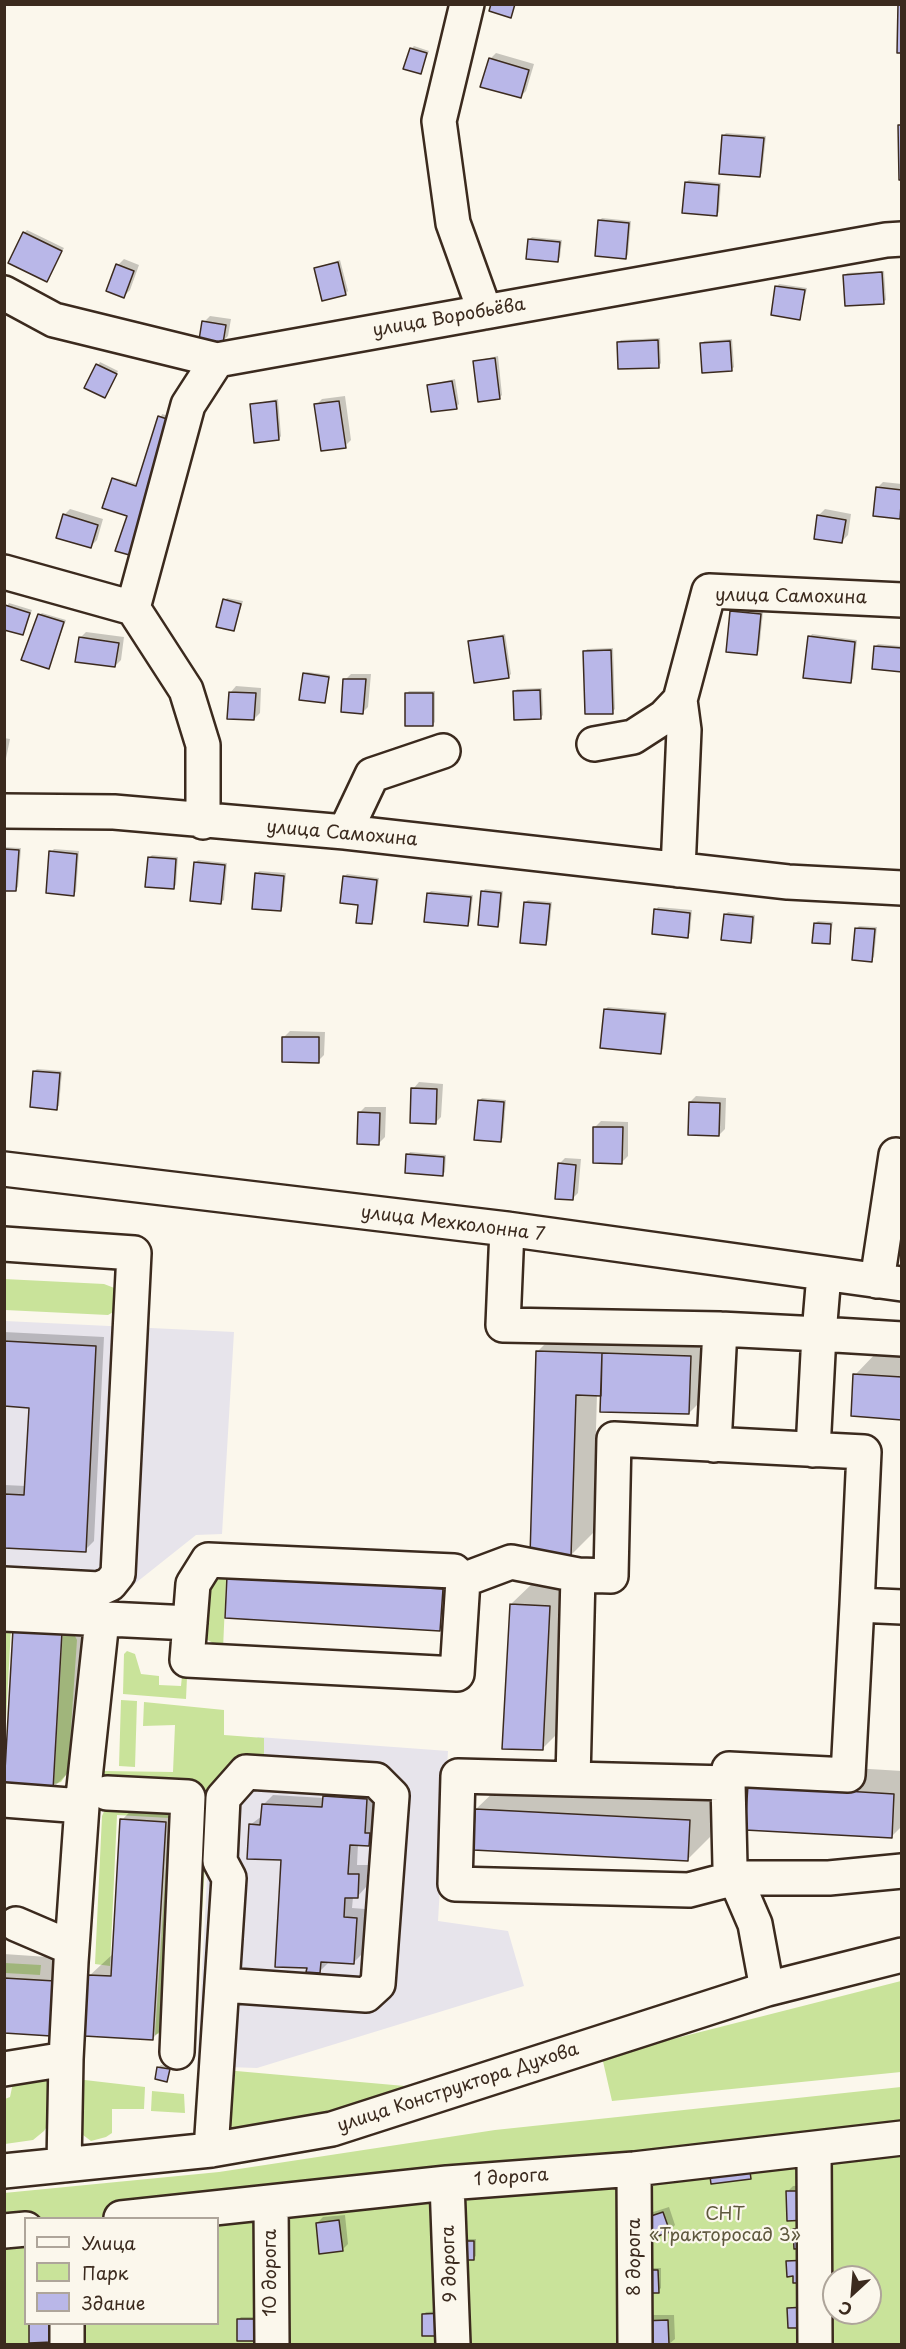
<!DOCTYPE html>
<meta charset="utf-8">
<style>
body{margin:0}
#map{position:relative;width:906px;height:2349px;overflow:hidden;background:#fbf7ec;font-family:"Playpen Sans",sans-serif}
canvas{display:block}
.frame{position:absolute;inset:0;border:6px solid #3b2a1e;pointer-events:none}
.legend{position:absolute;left:24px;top:2217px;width:195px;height:108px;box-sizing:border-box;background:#fbf7ec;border:2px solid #aea59a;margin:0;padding:8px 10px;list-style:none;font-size:18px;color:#3b2a1e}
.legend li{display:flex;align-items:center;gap:12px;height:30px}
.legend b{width:30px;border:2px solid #aea59a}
.north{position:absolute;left:822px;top:2265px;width:60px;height:60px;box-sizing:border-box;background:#fbf7ec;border:2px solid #aea59a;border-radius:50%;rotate:206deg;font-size:16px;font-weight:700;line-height:24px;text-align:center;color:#3b2a1e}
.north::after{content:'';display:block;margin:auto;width:21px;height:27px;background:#3b2a1e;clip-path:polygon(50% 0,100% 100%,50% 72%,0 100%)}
</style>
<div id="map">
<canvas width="906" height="2349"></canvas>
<div class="frame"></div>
<ul class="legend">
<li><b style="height:8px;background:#fbf7ec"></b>Улица</li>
<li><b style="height:16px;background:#c9e39a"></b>Парк</li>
<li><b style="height:16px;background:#b9b7e8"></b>Здание</li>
</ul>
<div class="north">С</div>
</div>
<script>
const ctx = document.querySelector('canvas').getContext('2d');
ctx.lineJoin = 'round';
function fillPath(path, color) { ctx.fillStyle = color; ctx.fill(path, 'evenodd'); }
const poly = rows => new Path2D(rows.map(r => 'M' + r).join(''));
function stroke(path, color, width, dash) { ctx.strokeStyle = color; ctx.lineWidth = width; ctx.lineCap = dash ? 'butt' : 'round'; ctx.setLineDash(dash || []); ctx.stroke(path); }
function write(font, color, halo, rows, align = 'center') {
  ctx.font = font + ' "Playpen Sans",sans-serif'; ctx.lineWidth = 4.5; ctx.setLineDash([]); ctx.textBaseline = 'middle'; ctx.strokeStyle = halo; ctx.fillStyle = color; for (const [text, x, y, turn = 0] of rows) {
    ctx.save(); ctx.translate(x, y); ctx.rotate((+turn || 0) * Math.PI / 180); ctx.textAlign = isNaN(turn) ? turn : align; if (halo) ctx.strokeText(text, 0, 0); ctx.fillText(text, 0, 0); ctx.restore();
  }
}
fillPath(poly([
 [5,1321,234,1332,222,1534,196,1535,113,1601,5,1594],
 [258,1737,448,1751,438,1921,508,1931,524,1986,257,2068,197,2066,213,1764]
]), '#e7e4eb');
fillPath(poly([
 [4,1279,104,1284,117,1289,122,1307,108,1315,5,1310],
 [209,1567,452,1587,226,1581,223,1649,201,1636],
 [5,1628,11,1628,5,1738],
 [63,1629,73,1632,77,1640,68,1772,61,1782,54,1784],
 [127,1651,135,1654,141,1674,159,1676,159,1685,181,1686,182,1676,187,1677,186,1699,123,1694,124,1654],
 [121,1700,137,1701,135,1767,119,1766],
 [144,1702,224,1710,224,1735,264,1738,264,1761,209,1802,196,2007,189,2006,200,1790,110,1785,97,1774,103,1771,173,1772,175,1725,143,1726],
 [170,1806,179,1819,162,2032,155,2035,169,1818,117,1815,110,1966,95,1964,102,1816,106,1807],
 [5,1963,41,1965,40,1975,5,1973],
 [901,1981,901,2072,612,2101,602,2057],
 [38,2070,53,2080,50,2122,44,2131,33,2140,5,2144,5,2099,10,2097,14,2078],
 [225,2070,416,2087,239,2136,228,2122],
 [76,2079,145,2087,144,2109,112,2109,112,2133,106,2137,91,2141,75,2129],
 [901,2087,901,2344,5,2344,4,2193,219,2172,495,2130],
 [26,2218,218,2218,218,2324,26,2324],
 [834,2277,870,2277,870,2313,834,2313],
 [152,2091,184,2094,185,2113,151,2111]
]), '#c9e39a');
fillPath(poly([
 [414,46,429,51,420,72,411,49],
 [496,53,534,64,526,91,520,97,490,59],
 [726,133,766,136,762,173,760,176,724,135],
 [689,180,721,183,719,212,716,215,686,182],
 [602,218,631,221,628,255,625,258,599,221],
 [27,230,64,248,46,281,24,233],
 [532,237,562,240,560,257,558,260,529,240],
 [124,259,139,265,130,290,124,296,118,265],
 [340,260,348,291,345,294,315,268],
 [884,271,886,300,883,302,845,275,847,273],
 [779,284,807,288,800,318,777,287],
 [210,316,231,319,228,336,222,342,204,322],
 [660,338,661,363,659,366,619,342,621,340],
 [732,339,734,367,731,370,702,344,704,341],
 [498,356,502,395,499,398,475,361],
 [100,362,118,371,107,394,86,388],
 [455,379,459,404,456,407,428,385],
 [345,396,351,440,345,446,316,405,322,399],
 [278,399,281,436,279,439,252,404],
 [162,414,178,419,133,554,117,550,128,515,104,507,113,480,142,490,143,487,115,478,138,484],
 [883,482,902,484,902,515,899,518,877,488],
 [70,509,103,519,97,540,91,546,64,515],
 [825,509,851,514,848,535,842,541,819,515],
 [227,598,243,601,234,630,225,600],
 [9,603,32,610,23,634,4,628,4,611],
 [734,609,763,612,759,651,757,654,731,612],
 [42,613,66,620,49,667,39,615],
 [86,632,124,637,121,660,115,666,80,638],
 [505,634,511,674,508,677,469,641],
 [812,634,857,640,853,679,850,682,810,637],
 [878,644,902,646,902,671,876,646],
 [613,648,615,709,612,712,585,652,587,649],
 [307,672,330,675,325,701,304,674],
 [351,674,371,674,368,707,362,713,345,680],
 [236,686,261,688,260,713,254,719,230,693],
 [542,688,543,715,541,717,514,692,517,689],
 [409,691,435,691,435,722,433,724,406,694],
 [4,738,10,739,4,768],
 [339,799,353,800,350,811,336,810],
 [4,847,21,848,18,887,15,890,4,889],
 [54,849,79,851,76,892,73,894,51,852],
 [152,855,178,857,176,885,173,888,149,858],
 [198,860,227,863,224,900,221,902,195,863],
 [259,871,286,873,283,907,280,910,257,874],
 [347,874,379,878,374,920,371,923,344,877],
 [485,889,503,891,500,922,498,925,483,892],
 [431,891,473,895,470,922,468,924,428,894],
 [528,900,552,902,548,941,545,944,525,902],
 [658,907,692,910,690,933,687,936,656,910],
 [728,912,755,915,753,939,750,941,725,915],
 [818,921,833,922,829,943,815,923],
 [859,926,877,927,874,957,871,960,856,929],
 [608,1007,667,1012,663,1049,661,1052,605,1009],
 [290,1031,325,1032,324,1055,318,1061,284,1037],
 [37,1069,62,1071,59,1106,56,1108,34,1071],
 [419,1082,443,1084,441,1117,435,1123,413,1089],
 [696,1096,726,1098,725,1129,719,1135,690,1102],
 [482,1098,506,1100,503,1138,500,1141,479,1101],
 [365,1107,386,1107,385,1137,379,1143,359,1113],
 [601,1121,628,1122,628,1156,622,1162,595,1127],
 [410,1152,446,1155,445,1172,442,1175,408,1155],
 [565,1158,581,1159,578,1193,572,1199,559,1164],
 [560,1329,624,1331,623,1345,700,1347,698,1404,689,1413,597,1394,593,1533,570,1556,538,1351],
 [4,1332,104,1337,94,1541,85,1550,4,1546,4,1485,26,1486,31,1406,4,1405],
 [877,1352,902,1353,902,1418,855,1375],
 [465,1567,462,1607,439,1630,229,1577],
 [534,1582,572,1584,565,1726,542,1749,511,1604],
 [38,1607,84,1610,75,1766,52,1789,6,1786,15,1630],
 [34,1629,69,1631,69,1634,34,1632],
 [772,1763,902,1771,902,1826,891,1837],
 [333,1787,375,1790,374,1824,378,1835,368,1845,358,1844,357,1865,368,1865,366,1887,357,1897,353,1897,352,1908,365,1909,363,1953,354,1962,329,1962,320,1971,282,1859,250,1825,262,1816,263,1805,273,1795,324,1798],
 [499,1787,712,1798,710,1837,687,1860,476,1809],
 [144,1797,187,1800,175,2016,152,2039,89,1976,114,1953,122,1820],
 [4,1954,77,1959,4,2032],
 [161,2065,171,2067,167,2080,159,2067],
 [811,2185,812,2213,787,2192,793,2186],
 [669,2207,675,2225,669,2231,644,2215],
 [345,2215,348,2244,342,2250,317,2223,323,2217],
 [463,2239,476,2239,476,2256,473,2258],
 [643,2268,661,2268,661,2288,658,2291],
 [447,2311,444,2334,424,2314,426,2312],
 [649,2315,674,2315,675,2339,669,2344,644,2344],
 [241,2317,262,2317,238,2339,238,2320]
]), '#0003');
const building = poly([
 [491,4,515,4,511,18,489,11,491,4],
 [898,4,902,4,902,53,897,53,898,4],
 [410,48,427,53,421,74,403,69,410,48],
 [489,58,529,70,521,98,480,87,489,58],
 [898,125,902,125,902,180,899,180,898,125],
 [722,135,764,138,760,177,719,174,722,135],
 [685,182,719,185,717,216,682,213,685,182],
 [598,220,629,223,626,259,595,256,598,220],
 [23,232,62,251,47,282,8,263,23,232],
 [528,239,560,242,558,262,526,259,528,239],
 [338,262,346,295,322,301,314,268,338,262],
 [116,264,134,271,124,298,106,291,116,264],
 [882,272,884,304,845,306,843,275,882,272],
 [775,286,805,290,800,320,771,315,775,286],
 [202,321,226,325,223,343,199,340,202,321],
 [658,340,659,368,618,369,617,342,658,340],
 [730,341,732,371,702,373,700,343,730,341],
 [495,358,500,399,478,402,473,361,495,358],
 [96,364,117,374,105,398,84,388,96,364],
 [452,381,457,409,431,412,427,385,452,381],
 [276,401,279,440,254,443,250,404,276,401],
 [339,401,346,448,321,451,314,404,339,401],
 [158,416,176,422,133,556,115,551,127,516,102,508,112,478,136,486,158,416],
 [876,487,902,490,900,519,873,516,876,487],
 [63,514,98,525,91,548,56,538,63,514],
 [817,515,846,520,842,543,814,539,817,515],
 [223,599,241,604,234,631,216,627,223,599],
 [5,605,30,613,23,635,4,630,5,605],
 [730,611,761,614,757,655,726,652,730,611],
 [38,614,64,622,49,669,21,660,38,614],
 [503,636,509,678,474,683,468,641,503,636],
 [808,636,855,642,851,683,803,678,808,636],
 [79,637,119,643,115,667,75,662,79,637],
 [874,646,902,648,902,672,872,669,874,646],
 [611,650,613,714,585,714,583,651,611,650],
 [303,673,329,677,325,703,299,700,303,673],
 [343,679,366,679,363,714,341,712,343,679],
 [540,690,541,719,514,720,513,691,540,690],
 [229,692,256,693,254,720,227,719,229,692],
 [405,693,433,693,433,726,405,726,405,693],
 [4,849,19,850,16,891,4,891,4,849],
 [49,851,77,854,74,896,46,893,49,851],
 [148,857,176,859,174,889,145,887,148,857],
 [194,862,225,865,221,904,190,901,194,862],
 [255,873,284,876,281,911,252,909,255,873],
 [343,876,377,880,372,924,356,923,358,905,340,903,343,876],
 [481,891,501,893,498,927,478,925,481,891],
 [427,893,471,897,468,926,424,922,427,893],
 [524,902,550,904,546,945,520,943,524,902],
 [654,909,690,913,688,938,652,934,654,909],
 [724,914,753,917,751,943,721,940,724,914],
 [814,923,831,924,830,944,812,943,814,923],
 [855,928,875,929,872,962,852,960,855,928],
 [604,1009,665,1014,661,1054,600,1048,604,1009],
 [282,1037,319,1037,319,1063,282,1062,282,1037],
 [33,1071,60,1073,57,1110,30,1107,33,1071],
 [411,1088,437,1089,436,1124,410,1123,411,1088],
 [478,1100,504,1102,501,1142,474,1140,478,1100],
 [689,1102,720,1103,719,1136,688,1135,689,1102],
 [358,1112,380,1113,379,1145,357,1144,358,1112],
 [593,1127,623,1127,622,1164,593,1163,593,1127],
 [406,1154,444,1157,443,1176,405,1173,406,1154],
 [558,1163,576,1165,573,1200,555,1199,558,1163],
 [4,1341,96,1346,86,1552,4,1548,4,1494,24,1495,29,1408,4,1406,4,1341],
 [536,1351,602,1353,601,1396,576,1395,571,1557,530,1556,536,1351],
 [602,1353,691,1356,689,1414,600,1412,602,1353],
 [853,1374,902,1377,902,1420,851,1416,853,1374],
 [227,1576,443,1589,440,1631,225,1618,227,1576],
 [510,1604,550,1606,543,1750,502,1749,510,1604],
 [13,1629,62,1632,53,1790,4,1788,13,1629],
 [748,1785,894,1794,892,1838,745,1830,748,1785],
 [323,1796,367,1799,365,1833,370,1833,369,1846,350,1845,348,1874,359,1874,358,1898,345,1898,344,1917,357,1918,354,1964,321,1962,320,1973,306,1972,307,1968,275,1967,281,1860,247,1859,249,1824,260,1825,262,1804,322,1807,323,1796],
 [475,1809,690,1820,688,1861,473,1850,475,1809],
 [120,1819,166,1822,153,2040,84,2036,88,1975,111,1976,120,1819],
 [4,1978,55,1981,51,2036,4,2033,4,1978],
 [157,2067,170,2069,167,2082,155,2079,157,2067],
 [749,2164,751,2179,711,2184,709,2169,749,2164],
 [786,2191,806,2191,807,2220,787,2221,786,2191],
 [663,2212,670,2232,643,2241,636,2221,663,2212],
 [339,2220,343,2251,319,2254,316,2223,339,2220],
 [793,2229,808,2229,809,2248,794,2249,793,2229],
 [459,2241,474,2241,474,2260,459,2260,459,2241],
 [809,2260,810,2283,793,2283,793,2276,787,2277,786,2261,809,2260],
 [639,2270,658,2270,659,2293,640,2293,639,2270],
 [807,2307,808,2328,788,2328,787,2308,807,2307],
 [445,2313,445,2336,422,2336,422,2314,445,2313],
 [237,2319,260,2319,260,2341,237,2341,237,2319],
 [668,2320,669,2344,642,2344,641,2321,668,2320],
 [29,2324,52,2324,52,2342,29,2343,29,2324]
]);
fillPath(building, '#b9b7e8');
stroke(building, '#3b2a1e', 1.5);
const minor = poly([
 [467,4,439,121,453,223,485,312],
 [4,293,54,320,217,360,886,240,902,239],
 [4,572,133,608,186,690,203,745,203,822],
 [133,608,188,405,217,360],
 [594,744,633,737,664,717,680,700],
 [4,811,114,812,345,832,788,882,902,888],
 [345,832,372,775,443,751],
 [678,870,684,730,680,700,709,591,902,600],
 [4,1169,507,1229,902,1284],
 [507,1229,503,1325,720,1329,819,1334,824,1274],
 [4,1244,134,1253,118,1574,110,1584,99,1589,4,1584],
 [877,1281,896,1155],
 [714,1445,720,1329],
 [813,1450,819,1334,902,1339],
 [208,1560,454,1571,463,1580,457,1674,187,1660,193,1584,208,1560],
 [578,1575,611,1576,614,1439,864,1452,857,1605,902,1607],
 [463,1580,511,1562,578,1575,573,1779,728,1783,730,1866,755,1924,767,1989],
 [4,1614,190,1623],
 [573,1779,458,1776,455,1884,689,1890,735,1878,829,1878,902,1871],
 [728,1783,729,1769,848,1775,857,1605],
 [107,1793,188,1797,177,2052],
 [4,1800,82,1806],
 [16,1924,72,1948],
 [4,2069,66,2059],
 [814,2149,815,2344],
 [211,2150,229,1878,220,1861,223,1798,246,1772,376,1780,392,1796,378,1984,366,1995,222,1985],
 [64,2165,66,2059,71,1962,82,1806,102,1620],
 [634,2169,635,2344],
 [4,2171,211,2150,332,2129,767,1989,902,1955],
 [447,2183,453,2344],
 [271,2202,272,2344],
 [121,2218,447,2183,634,2169,902,2138],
 [4,2231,26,2229],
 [67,2324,67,2344]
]);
stroke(minor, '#3b2a1e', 38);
stroke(minor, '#fbf7ec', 33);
write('18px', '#3b2a1e', '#fbf7ec', [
 ["улица Воробьёва",449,318,-10],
 ["улица Самохина",791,597,1],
 ["улица Самохина",342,834,5],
 ["улица Мехколонна 7",453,1224,7],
 ["улица Конструктора Духова",458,2088,-18],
 ["1 дорога",511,2178,-4],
 ["8 дорога",635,2257,-90],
 ["9 дорога",450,2264,-92],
 ["10 дорога",271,2273,-90]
]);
write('18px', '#5e583d', '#fbf7ec', [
 ["СНТ",725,2215],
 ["«Тракторосад 3»",725,2236]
]);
</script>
